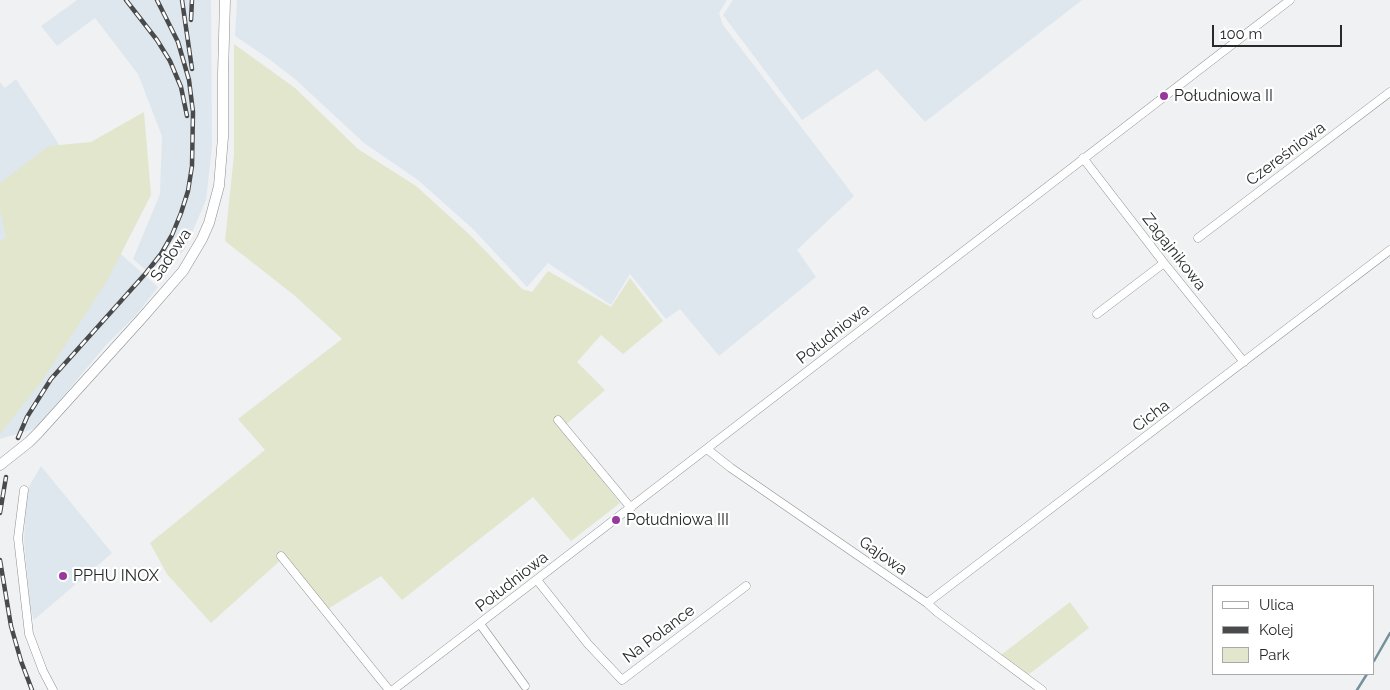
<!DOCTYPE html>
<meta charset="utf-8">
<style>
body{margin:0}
#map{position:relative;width:1390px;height:690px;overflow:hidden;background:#eff1f3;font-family:Raleway,sans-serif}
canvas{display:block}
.legend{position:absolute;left:1212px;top:585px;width:162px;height:90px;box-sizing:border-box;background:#fff;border:1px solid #a9a9a9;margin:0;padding:6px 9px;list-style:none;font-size:15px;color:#282929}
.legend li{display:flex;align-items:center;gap:10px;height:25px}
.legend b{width:25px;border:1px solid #a9a9a9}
.scale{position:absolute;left:1212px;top:25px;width:130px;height:22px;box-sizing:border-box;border:2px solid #282929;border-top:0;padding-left:6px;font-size:15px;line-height:18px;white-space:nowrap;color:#282929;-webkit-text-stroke:4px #fff;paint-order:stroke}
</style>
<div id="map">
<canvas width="1390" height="690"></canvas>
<ul class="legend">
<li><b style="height:6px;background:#fff"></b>Ulica</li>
<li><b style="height:6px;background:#494a4b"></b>Kolej</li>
<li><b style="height:14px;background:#e1e6cd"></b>Park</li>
</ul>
<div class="scale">100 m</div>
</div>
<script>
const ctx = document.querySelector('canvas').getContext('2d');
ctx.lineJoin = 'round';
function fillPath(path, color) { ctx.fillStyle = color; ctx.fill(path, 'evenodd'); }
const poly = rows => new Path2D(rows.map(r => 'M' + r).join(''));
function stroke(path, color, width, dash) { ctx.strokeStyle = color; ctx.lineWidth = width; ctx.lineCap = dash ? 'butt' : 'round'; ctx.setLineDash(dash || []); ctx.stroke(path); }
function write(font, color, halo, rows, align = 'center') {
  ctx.font = font + ' Raleway,sans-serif'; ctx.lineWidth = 4.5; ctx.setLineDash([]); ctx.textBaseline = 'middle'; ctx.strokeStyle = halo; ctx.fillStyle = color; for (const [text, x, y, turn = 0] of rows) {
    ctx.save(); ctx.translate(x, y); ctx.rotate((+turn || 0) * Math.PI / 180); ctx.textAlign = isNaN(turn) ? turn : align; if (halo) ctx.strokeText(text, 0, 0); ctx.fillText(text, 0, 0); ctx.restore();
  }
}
fillPath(poly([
 [77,0,211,0,212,147,206,200,185,249,157,280,133,259,160,194,162,136,138,74,95,18,57,46,41,26],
 [237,0,727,0,719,13,723,25,854,196,797,250,816,277,719,356,680,309,666,319,630,274,611,305,548,263,527,287,473,229,418,180,364,143,295,79,269,59,235,36],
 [733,0,1082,0,925,122,877,69,802,120,723,15],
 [16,79,51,132,117,237,114,248,158,287,136,315,106,345,37,428,0,439,0,82,5,88],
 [41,466,112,553,34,620,30,607,24,540,27,490]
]), '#dfe7ee');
fillPath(poly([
 [234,44,295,88,358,149,416,186,471,236,522,289,532,292,548,271,611,307,630,278,663,321,623,354,601,335,577,362,605,390,562,428,620,503,571,541,533,497,402,600,381,576,326,610,283,558,211,623,167,574,150,543,265,450,238,419,342,339,294,295,225,241,234,155],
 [144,112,151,195,107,281,42,381,0,434,0,242,6,237,0,210,0,183,49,146,91,142],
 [1070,602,1089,628,1028,675,1001,655]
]), '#e1e6cd');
stroke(poly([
 [1374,661,1390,633],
 [1357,690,1367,674]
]), '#72919c', 2.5);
const street = poly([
 [1083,158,1164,263,1244,362],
 [1198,238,1390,92],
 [1097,314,1164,263],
 [558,420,631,508],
 [707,449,731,468,927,603,937,612,1042,690],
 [24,490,18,538,29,634,43,671,53,690],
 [281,556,389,690],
 [537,580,588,644,622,680,746,586],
 [927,603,1390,250],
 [480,624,525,686],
 [393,690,1290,0]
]);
const secondary = poly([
 [0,465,29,442,39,432,142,318,183,271,202,239,209,223,219,186,223,137,223,75,225,0]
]);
stroke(street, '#8c8e90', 9);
stroke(secondary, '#8c8e90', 11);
stroke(street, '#fff', 8);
stroke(secondary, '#fff', 10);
const rail = poly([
 [126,0,157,40,170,61,181,87,187,116],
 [182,0,192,69],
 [191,20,192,0],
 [18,438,27,417,51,379,146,273,161,254,172,235,181,213,188,191,192,166,193,112,189,80,178,42,157,0],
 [0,513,6,477],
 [0,560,11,626,21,661,32,690]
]);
stroke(rail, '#494a4b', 4.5);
stroke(rail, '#fff', 2.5, [8]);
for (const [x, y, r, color] of [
 [1164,96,5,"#98379e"],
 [616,520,5,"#98379e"],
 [63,576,5,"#98379e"]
]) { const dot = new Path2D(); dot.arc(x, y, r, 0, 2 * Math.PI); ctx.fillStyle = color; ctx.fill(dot); stroke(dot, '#fff', 2); }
write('16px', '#282929', '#fff', [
 ["Południowa II",1174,96],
 ["Południowa III",626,520],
 ["PPHU INOX",73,576]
], 'left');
write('16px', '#282929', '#fff', [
 ["Czereśniowa",1286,154,-37],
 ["Zagajnikowa",1174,252,52],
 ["Sadowa",171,255,-56],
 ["Południowa",833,334,-38],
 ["Cicha",1151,416,-37],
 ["Gajowa",883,556,35],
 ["Południowa",512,582,-38],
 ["Na Polance",659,634,-37]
]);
</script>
